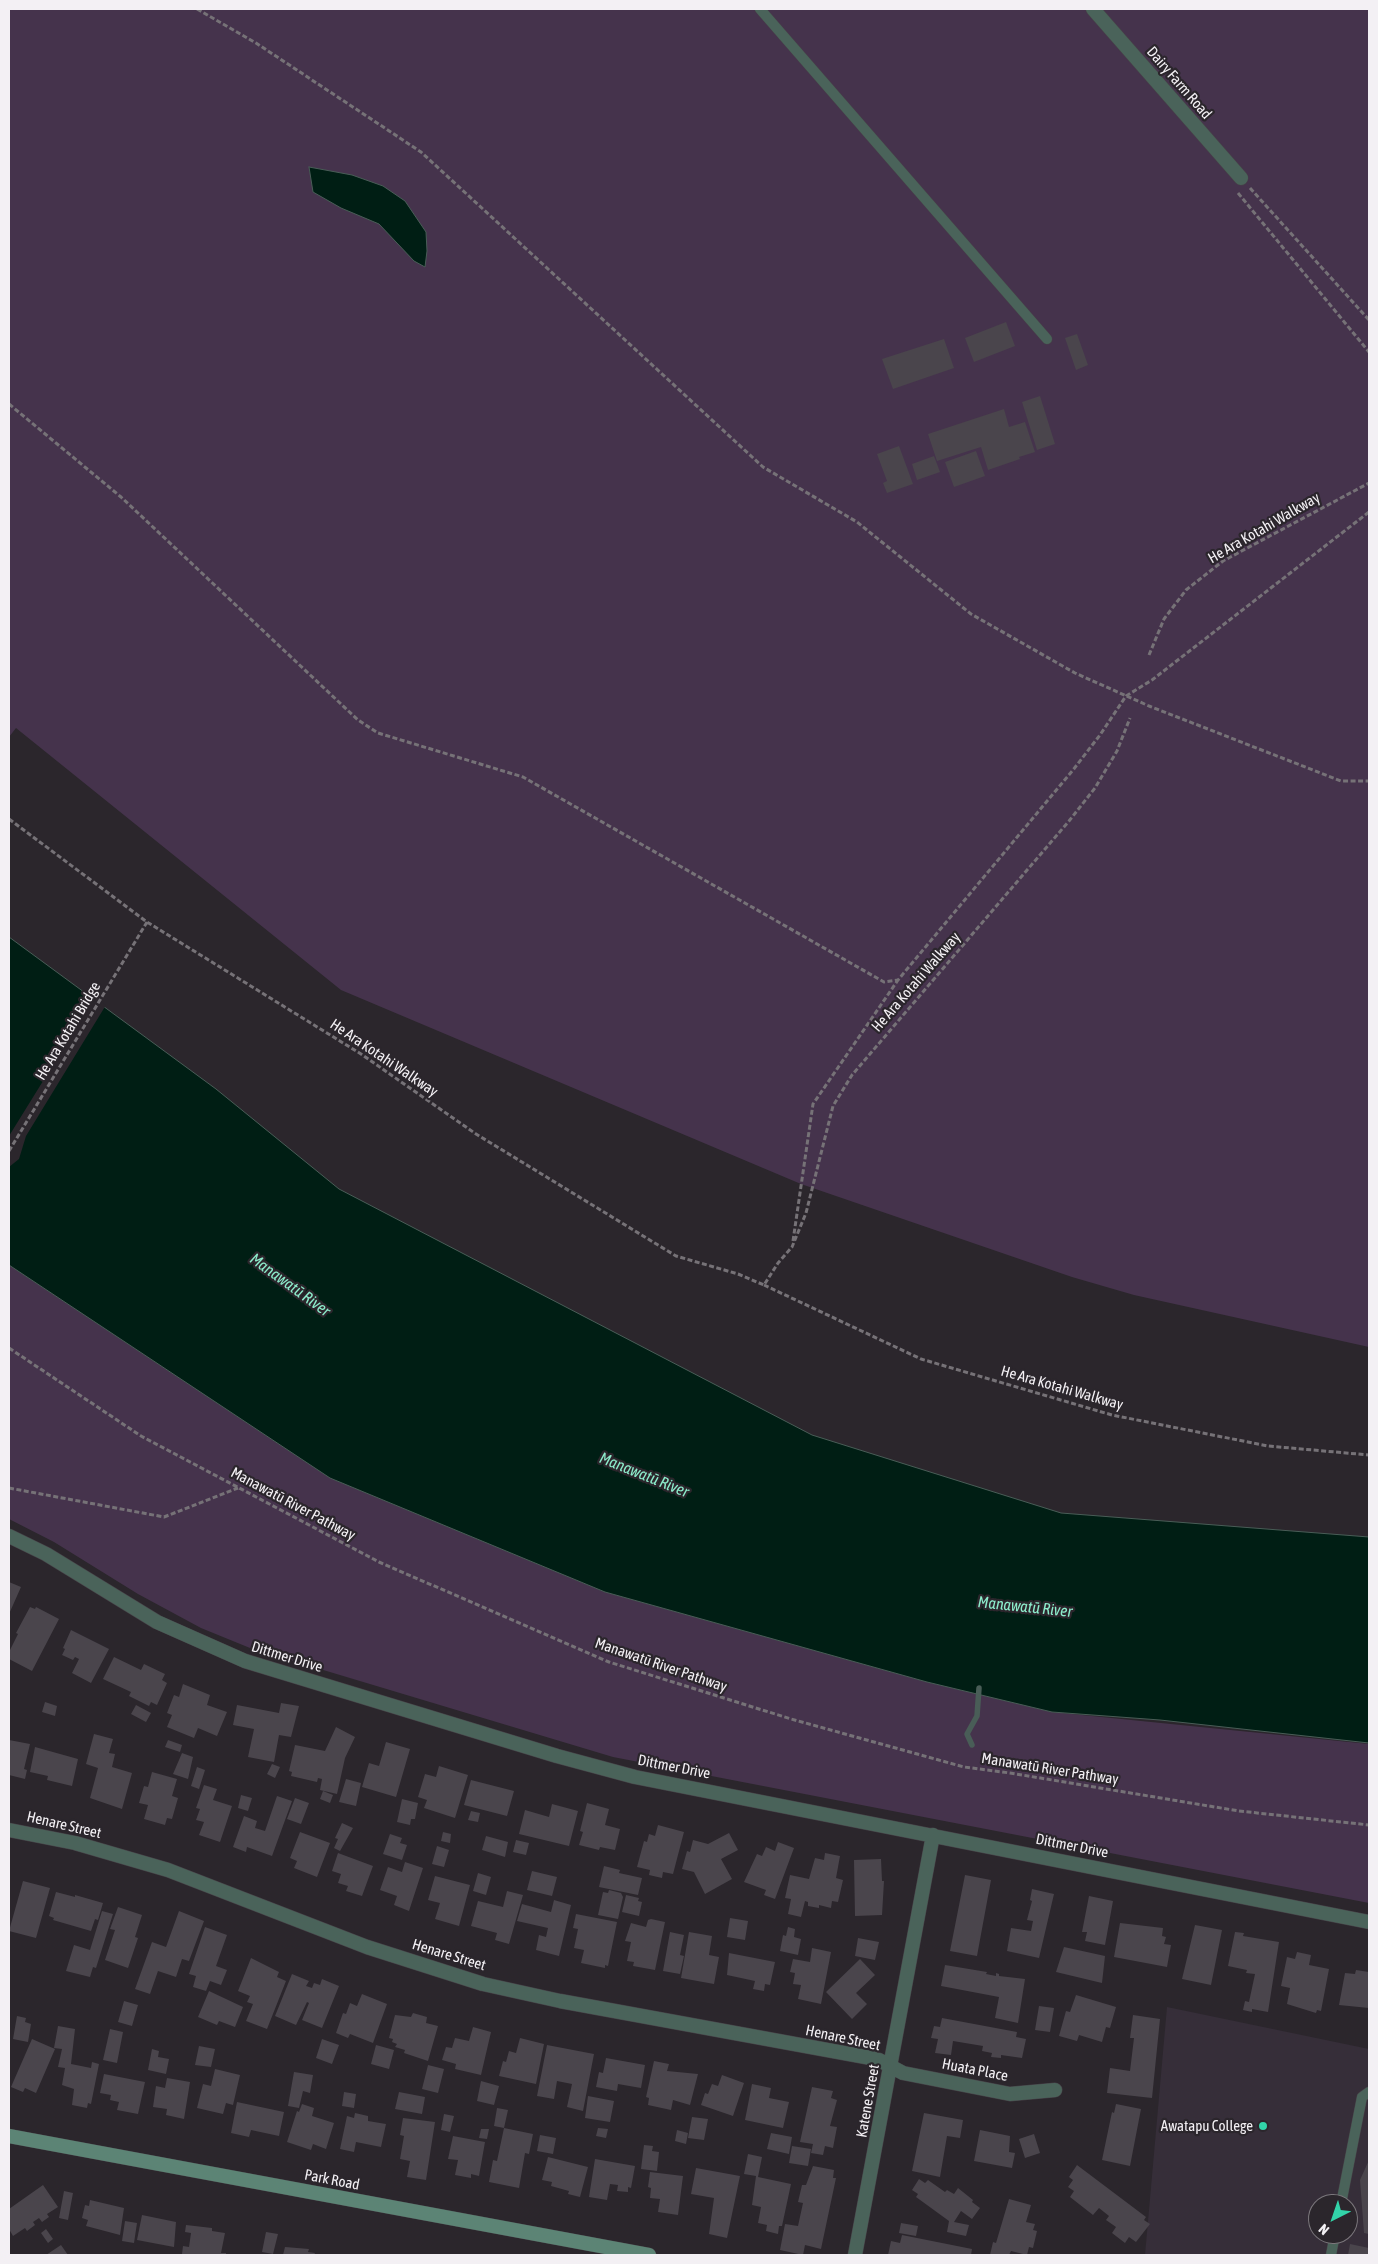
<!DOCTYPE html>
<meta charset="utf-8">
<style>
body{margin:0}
#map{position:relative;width:1378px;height:2264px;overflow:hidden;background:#2b262c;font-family:"Asap Condensed",sans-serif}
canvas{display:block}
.frame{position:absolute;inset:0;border:10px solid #f3f0f4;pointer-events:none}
.north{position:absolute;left:1308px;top:2194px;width:50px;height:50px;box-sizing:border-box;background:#2b262c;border:1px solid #7b777c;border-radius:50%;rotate:221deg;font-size:14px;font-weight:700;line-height:20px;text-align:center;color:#f3f0f4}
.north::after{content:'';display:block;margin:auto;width:18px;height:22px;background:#32d4a9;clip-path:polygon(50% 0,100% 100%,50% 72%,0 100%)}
</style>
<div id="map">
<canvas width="1378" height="2264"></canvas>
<div class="frame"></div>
<div class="north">N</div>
</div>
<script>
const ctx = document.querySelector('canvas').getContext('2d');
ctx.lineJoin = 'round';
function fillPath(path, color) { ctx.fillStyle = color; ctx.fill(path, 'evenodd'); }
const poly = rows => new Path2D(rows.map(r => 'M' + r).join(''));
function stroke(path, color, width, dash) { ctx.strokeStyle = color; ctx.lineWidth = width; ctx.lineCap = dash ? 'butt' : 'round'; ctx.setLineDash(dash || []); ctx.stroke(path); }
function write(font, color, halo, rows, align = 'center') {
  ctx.font = font + ' "Asap Condensed",sans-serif'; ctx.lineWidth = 4.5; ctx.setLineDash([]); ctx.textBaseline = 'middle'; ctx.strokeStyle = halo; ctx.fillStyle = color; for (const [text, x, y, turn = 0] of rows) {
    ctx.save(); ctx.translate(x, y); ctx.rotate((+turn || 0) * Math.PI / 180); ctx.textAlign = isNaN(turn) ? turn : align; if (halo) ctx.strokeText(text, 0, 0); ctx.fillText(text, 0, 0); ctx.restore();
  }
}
fillPath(poly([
 [1167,2007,1369,2049,1369,2255,1145,2255],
 [1318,2204,1348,2204,1348,2234,1318,2234]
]), '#362e39');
fillPath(poly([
 [9,9,1369,9,1369,1347,1134,1295,1072,1277,801,1184,341,990,16,728,9,737],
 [9,1265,330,1478,605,1592,927,1682,1052,1712,1369,1744,1369,1903,613,1757,250,1648,201,1628,138,1594,54,1542,9,1519]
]), '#45334c');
const water = poly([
 [309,167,352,175,383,186,405,201,426,232,427,251,425,267,414,261,379,224,341,208,313,192,309,167],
 [9,937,216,1089,339,1189,812,1435,1061,1513,1369,1537,1369,1743,1160,1720,1052,1712,927,1682,605,1592,330,1478,9,1265,9,937]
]);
fillPath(water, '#001e14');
stroke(water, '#495d57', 1);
fillPath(poly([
 [95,997,106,1005,26,1136,19,1159,9,1167,9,1136]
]), '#2b262c');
stroke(poly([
 [972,1745,967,1734,977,1716,979,1688]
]), '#495d57', 5.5);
fillPath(poly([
 [1006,322,1015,346,974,362,965,338],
 [1077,334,1088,365,1076,370,1065,338],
 [944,339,954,368,893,389,882,359],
 [1040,396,1055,444,1037,450,1022,402],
 [1004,409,1009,427,1025,422,1035,452,1019,457,1020,459,988,470,981,447,937,461,928,434],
 [899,446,913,484,887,493,883,483,887,481,877,454],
 [976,451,985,476,954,487,945,462],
 [934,456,940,472,917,480,912,464],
 [9,1582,21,1587,9,1614],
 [30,1607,35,1609,36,1607,59,1619,32,1671,9,1659,9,1652,18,1634,16,1633],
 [71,1630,109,1649,91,1683,72,1673,79,1659,75,1657,73,1660,62,1655,65,1649,63,1648],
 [114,1657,141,1670,144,1664,165,1674,162,1680,167,1683,157,1705,151,1702,149,1706,129,1696,131,1692,103,1679],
 [183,1684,210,1695,207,1705,227,1712,217,1736,198,1728,194,1738,167,1727,172,1715,167,1713,174,1695,179,1697],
 [45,1702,57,1706,55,1716,42,1712],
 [281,1703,299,1706,291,1737,279,1735,274,1762,248,1757,254,1729,233,1725,237,1705,279,1713],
 [136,1705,151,1713,146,1722,131,1714],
 [336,1727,355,1737,345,1758,337,1794,320,1790,322,1779,318,1778,317,1782,291,1776,292,1772,289,1771,295,1745,325,1751],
 [94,1734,113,1739,109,1753,115,1754,112,1767,132,1773,122,1809,90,1798,98,1768,86,1764],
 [9,1740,30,1744,24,1769,27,1770,25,1779,9,1775],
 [168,1740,182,1745,180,1752,165,1747],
 [386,1742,410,1749,396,1797,362,1787,369,1763,379,1766],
 [35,1747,78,1759,72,1786,47,1780,48,1776,30,1772],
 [182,1753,193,1757,188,1779,173,1774],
 [272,1764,280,1767,275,1778,267,1774],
 [439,1766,468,1775,455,1818,424,1808,427,1800,418,1797,425,1774,436,1777],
 [197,1767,205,1770,199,1789,191,1786],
 [152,1772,177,1779,172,1796,178,1798,172,1819,167,1818,165,1825,144,1819,148,1805,139,1803,144,1786,148,1787],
 [346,1779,361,1783,356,1806,339,1802],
 [471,1780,514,1791,507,1816,464,1805],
 [204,1785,217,1789,213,1800,232,1806,220,1842,199,1835,204,1822,196,1820,200,1809,196,1808],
 [323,1791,333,1795,330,1803,320,1799],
 [241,1795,252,1798,248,1811,238,1808],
 [277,1796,292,1801,272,1856,247,1847,246,1852,233,1847,244,1816,257,1821,255,1828,265,1831],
 [295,1798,309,1803,301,1824,287,1819],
 [402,1799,418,1803,415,1819,411,1819,410,1825,397,1822],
 [587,1803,609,1809,605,1825,620,1829,615,1850,600,1847,599,1850,579,1845,583,1832,580,1831],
 [552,1804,578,1811,569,1846,519,1834,525,1810,549,1817],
 [471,1811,480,1813,478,1822,468,1820],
 [342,1823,353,1828,340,1851,334,1848,338,1839,335,1838],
 [658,1825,684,1832,673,1874,663,1872,662,1878,649,1875,650,1870,637,1867,644,1841,647,1842,649,1834,655,1836],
 [300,1832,330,1843,317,1877,294,1868,297,1861,290,1858],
 [443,1832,451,1834,450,1843,441,1841],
 [729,1833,738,1850,721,1859,732,1879,705,1894,694,1872,682,1869,687,1851,690,1852,693,1840,708,1844],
 [390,1834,402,1838,400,1843,407,1845,402,1860,383,1854],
 [486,1836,508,1842,505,1857,482,1850],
 [516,1840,529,1843,526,1855,513,1852],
 [778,1842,794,1848,775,1899,764,1895,766,1890,744,1882,757,1854,762,1856,766,1847,775,1851],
 [437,1846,449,1850,444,1867,432,1864],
 [338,1853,373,1866,362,1896,346,1891,348,1886,338,1883,341,1874,332,1871],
 [825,1853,840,1856,836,1878,843,1880,838,1902,832,1901,831,1908,819,1905,819,1908,808,1906,808,1902,805,1901,801,1917,788,1914,791,1899,785,1898,790,1875,809,1879,815,1858,824,1860],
 [881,1859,882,1881,884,1881,882,1915,855,1916,854,1860],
 [405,1862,423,1868,409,1911,394,1905,397,1896,380,1890,388,1867,402,1872],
 [604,1866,620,1870,619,1873,642,1878,638,1895,599,1887],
 [532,1871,557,1877,552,1896,527,1890],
 [478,1873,491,1877,486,1895,473,1891],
 [965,1875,991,1880,977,1956,950,1951],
 [435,1876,470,1885,459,1926,435,1919,440,1903,428,1900],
 [23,1881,50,1888,36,1938,9,1931],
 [1032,1889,1054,1894,1039,1958,1007,1951,1011,1928,1031,1931,1033,1921,1027,1920,1032,1901,1030,1900],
 [609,1890,621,1893,623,1897,618,1919,598,1915,603,1892,608,1893],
 [507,1891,523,1895,509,1944,495,1940,497,1933,471,1926,478,1901,503,1907],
 [56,1892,75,1897,75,1895,103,1903,98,1920,95,1919,91,1931,53,1920,54,1918,49,1916],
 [626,1895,639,1898,638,1901,642,1902,639,1916,622,1912],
 [1089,1896,1113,1901,1105,1945,1085,1941,1087,1932,1082,1932],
 [554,1900,571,1905,559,1956,536,1950,539,1935,546,1937,548,1928,517,1921,522,1904,551,1912],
 [118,1907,142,1915,135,1937,138,1938,128,1968,105,1960,115,1930,110,1929],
 [102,1911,113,1914,96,1968,93,1967,90,1977,66,1971,74,1945,90,1950],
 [179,1911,204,1921,189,1961,182,1959,176,1977,158,1971,150,1994,135,1989,152,1942,166,1947],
 [576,1914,617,1922,608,1966,605,1965,605,1968,581,1963,584,1950,574,1948,578,1929,573,1928],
 [730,1918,748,1921,745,1940,727,1937],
 [651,1919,665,1922,655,1970,633,1966,634,1962,627,1961,631,1942,625,1941,631,1923,646,1927,648,1920],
 [1120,1923,1163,1928,1162,1936,1166,1937,1164,1944,1171,1945,1167,1967,1114,1957],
 [1195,1925,1222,1930,1211,1985,1182,1979],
 [205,1927,227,1935,216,1966,227,1970,221,1985,210,1981,206,1991,193,1987,196,1976,189,1974],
 [788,1927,795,1929,794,1937,801,1939,798,1955,780,1951,783,1935,786,1936],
 [670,1932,684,1935,680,1955,684,1956,680,1974,663,1971],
 [689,1932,712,1936,709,1955,719,1957,714,1984,681,1978],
 [1235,1932,1244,1933,1243,1936,1279,1942,1268,2012,1252,2009,1252,2012,1243,2010,1245,2001,1249,2002,1255,1974,1246,1973,1247,1970,1228,1966],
 [858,1938,879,1942,875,1960,855,1956],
 [1064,1947,1105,1956,1102,1983,1056,1972],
 [812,1948,831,1952,821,2004,798,1999,801,1985,793,1984,795,1973,790,1972,793,1959,810,1962],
 [1297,1952,1311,1955,1309,1965,1329,1969,1321,2011,1317,2010,1316,2013,1287,2004,1290,1988,1281,1986,1287,1957,1295,1959],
 [729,1953,775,1962,770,1985,765,1984,764,1991,753,1989,755,1981,727,1975],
 [251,1958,279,1972,277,1977,286,1981,267,2029,246,2021,253,2004,247,2002,250,1996,238,1991],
 [860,1959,875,1975,856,1993,867,2004,852,2019,826,1992],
 [945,1965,987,1972,986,1974,996,1976,996,1973,999,1974,999,1976,1025,1979,1018,2023,995,2018,999,1997,941,1986],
 [1356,1970,1369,1972,1369,2008,1339,2005,1345,1973,1355,1974],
 [292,1974,309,1981,306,1986,312,1988,314,1983,320,1985,322,1979,339,1986,322,2028,302,2020,309,2003,307,2002,296,2025,275,2016],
 [209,1991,243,2007,235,2027,219,2021,217,2025,198,2017],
 [362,1994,387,2004,373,2043,350,2034,348,2038,336,2033,343,2013,346,2014,350,2003,357,2006],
 [1076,1995,1116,2007,1110,2028,1106,2027,1102,2042,1079,2035,1077,2041,1059,2036,1066,2011,1070,2012],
 [124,2001,138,2005,132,2026,118,2022],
 [1039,2006,1054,2008,1050,2032,1035,2030],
 [413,2013,427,2017,426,2023,438,2026,428,2061,404,2053,405,2050,395,2047,397,2044,392,2042,393,2039,389,2038,395,2015,411,2017],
 [1133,2015,1160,2019,1152,2098,1107,2093,1110,2068,1130,2071,1134,2038,1130,2038],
 [17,2016,26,2018,25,2022,31,2024,28,2042,13,2039],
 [942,2018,1017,2032,1016,2037,1026,2039,1022,2058,1001,2055,1001,2058,991,2057,992,2053,982,2051,983,2046,953,2041,951,2055,935,2053,938,2039,931,2038,934,2026,940,2027],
 [58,2026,75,2029,71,2064,91,2068,92,2062,99,2064,91,2104,88,2103,87,2108,72,2105,74,2089,62,2085,65,2068,58,2067,62,2049,54,2048],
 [473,2027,491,2032,481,2075,455,2069,456,2064,442,2060,446,2047,452,2048,455,2038,469,2041],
 [110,2029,123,2032,117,2063,103,2060],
 [520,2038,544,2044,536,2084,499,2076,503,2061,506,2062,509,2051,516,2053],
 [32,2039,55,2049,36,2093,25,2088,23,2092,11,2087],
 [322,2039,339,2045,332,2064,316,2058],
 [376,2045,394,2050,389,2069,371,2064],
 [547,2045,594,2054,583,2111,567,2107,572,2084,557,2081,554,2099,537,2096],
 [199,2046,215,2049,211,2067,195,2065],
 [152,2049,159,2051,158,2057,169,2059,166,2074,148,2070],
 [606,2058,645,2065,641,2088,618,2084,617,2091,596,2087,599,2072,603,2073],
 [654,2061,669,2064,667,2071,698,2074,690,2105,673,2100,671,2110,648,2105,649,2098,646,2097],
 [428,2065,444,2069,438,2093,422,2089],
 [215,2069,240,2075,233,2105,226,2103,223,2114,197,2108,203,2084,211,2086],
 [294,2072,313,2075,310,2093,303,2091,299,2108,288,2106],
 [104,2074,145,2082,138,2114,117,2110,119,2102,110,2100,111,2095,100,2093],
 [722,2075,744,2083,733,2116,701,2105,705,2093,708,2094,712,2084,718,2086],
 [167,2078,190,2082,184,2119,166,2115,167,2109,153,2107,156,2086,165,2088],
 [481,2081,499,2086,494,2105,477,2101],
 [752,2084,771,2088,769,2098,789,2102,783,2128,745,2120],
 [812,2087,833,2091,831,2098,837,2100,830,2126,837,2127,833,2148,825,2146,823,2155,811,2153,813,2144,800,2142],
 [344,2092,356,2094,354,2108,342,2106],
 [399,2092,425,2097,422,2114,395,2109],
 [588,2096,614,2101,610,2122,585,2118],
 [237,2102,284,2112,279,2136,251,2130,249,2137,231,2133],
 [302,2104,314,2108,312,2116,334,2123,326,2149,313,2144,311,2150,287,2142,297,2111,299,2112],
 [1116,2104,1141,2109,1130,2166,1102,2160,1112,2112,1114,2113],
 [497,2108,508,2110,504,2128,494,2126],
 [355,2113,368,2116,368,2121,386,2124,381,2147,356,2142,354,2152,340,2149,347,2116,354,2118],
 [924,2113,963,2120,960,2138,947,2136,940,2177,912,2171],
 [444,2114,454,2116,450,2132,441,2130],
 [692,2117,708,2119,704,2140,688,2138],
 [403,2118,435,2122,426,2180,407,2177,410,2161,400,2159,404,2136,400,2135],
 [504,2128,533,2134,529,2154,525,2153,519,2188,489,2182,493,2160,497,2161],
 [598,2128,608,2129,606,2138,596,2136],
 [481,2129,489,2129,487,2139,479,2138],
 [677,2130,688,2133,686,2144,675,2141],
 [980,2130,1010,2136,1009,2152,1015,2153,1012,2168,974,2161],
 [771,2133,792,2137,789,2154,767,2149],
 [1034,2134,1040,2153,1025,2158,1019,2139],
 [540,2135,556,2138,553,2154,537,2151],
 [453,2136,485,2142,479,2176,471,2174,471,2178,455,2175,458,2160,448,2159],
 [644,2145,653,2146,652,2151,659,2152,657,2171,641,2169],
 [792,2146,811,2149,808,2166,789,2163],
 [748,2154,762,2157,758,2177,791,2184,782,2226,779,2226,778,2234,766,2231,767,2225,758,2223,761,2207,752,2205,756,2176,744,2174],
 [548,2157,588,2167,580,2197,568,2194,569,2191,551,2186,552,2182,542,2180],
 [595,2159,635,2166,631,2188,628,2187,628,2192,617,2191,618,2185,610,2184,607,2200,589,2197],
 [1369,2160,1369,2234,1364,2233,1360,2180],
 [1077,2165,1146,2217,1144,2220,1150,2224,1136,2242,1129,2237,1125,2243,1112,2233,1116,2227,1106,2220,1109,2216,1099,2208,1093,2215,1070,2197,1074,2191,1068,2187,1073,2180,1069,2177],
 [813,2166,834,2170,833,2178,836,2178,821,2249,805,2245,803,2255,780,2250,785,2224,798,2226,803,2203,798,2202,802,2185,806,2185],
 [696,2168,740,2176,727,2238,709,2234,714,2198,691,2194],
 [650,2172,683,2176,678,2215,658,2212,660,2199,650,2198,651,2188,648,2187],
 [919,2179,925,2183,928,2180,945,2192,947,2190,954,2194,958,2188,973,2200,972,2202,980,2208,972,2219,961,2211,954,2222,969,2225,966,2236,947,2232,949,2221,916,2197,918,2194,912,2190],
 [43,2185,58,2207,47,2214,49,2217,42,2222,39,2218,33,2222,35,2225,27,2231,25,2228,13,2236,9,2229,9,2209],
 [64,2191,73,2193,68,2220,59,2218],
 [1009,2199,1031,2205,1026,2222,1035,2224,1033,2230,1037,2231,1033,2248,1029,2247,1027,2255,1011,2251,1009,2255,990,2255,993,2242,996,2243],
 [90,2200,124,2208,120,2235,86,2226,88,2220,82,2218,85,2205,89,2206],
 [142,2215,176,2222,174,2247,137,2240],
 [125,2221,137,2223,134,2243,122,2241],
 [901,2223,918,2226,916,2236,899,2233],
 [186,2225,212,2228,212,2231,225,2233,221,2253,226,2253,226,2255,182,2254,183,2246,189,2247,191,2233,185,2232],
 [46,2229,53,2239,48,2243,41,2233],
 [266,2232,278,2234,273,2254,262,2252],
 [902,2235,972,2249,971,2255,888,2255,891,2241,900,2243],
 [1350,2244,1369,2248,1369,2255,1348,2255],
 [61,2245,68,2255,46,2255],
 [285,2247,309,2249,308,2252,315,2253,314,2255,283,2255]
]), '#4a454c');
const service = poly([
 [760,9,1047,339],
 [1341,2204,1362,2097,1369,2092],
 [1331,2255,1335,2234]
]);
const minor = poly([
 [1093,9,1241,178],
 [9,1536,46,1554,157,1622,245,1661,557,1756,635,1777,1369,1922],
 [9,1830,75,1843,168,1870,367,1947,483,1984,560,2001,871,2058,879,2060,903,2073,1010,2094,1055,2090],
 [855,2255,933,1835]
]);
const secondary = poly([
 [9,2136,649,2255]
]);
stroke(service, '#474248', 11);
stroke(minor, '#474248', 15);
stroke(secondary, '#474248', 15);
stroke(poly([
 [197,9,256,43,421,152,763,467,857,522,971,614,1075,673,1149,706,1341,781,1369,781],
 [1250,188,1369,320],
 [1238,193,1369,352],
 [9,404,121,497,358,720,378,733,523,777,884,982,898,980,1073,770,1100,735,1126,696,1152,680,1369,512],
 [1149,655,1164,619,1186,590,1223,561,1369,483],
 [9,819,147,922,361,1054,476,1134,676,1256,738,1274,764,1285,778,1263,792,1247,806,1213,833,1106,852,1075,1069,821,1095,788,1117,751,1130,718],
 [9,1151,147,922],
 [793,1241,813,1104,898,980],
 [764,1285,921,1359,1112,1415,1268,1446,1369,1455],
 [9,1348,141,1436,379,1562,609,1662,791,1719,964,1767,1010,1773,1239,1811,1369,1825],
 [9,1488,164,1517,238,1488]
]), '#767277', 3, [5, 2.5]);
stroke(service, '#4a635a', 10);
stroke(minor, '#4a635a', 14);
stroke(secondary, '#5c8475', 14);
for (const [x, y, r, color] of [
 [1263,2126,5,"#32d4a9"]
]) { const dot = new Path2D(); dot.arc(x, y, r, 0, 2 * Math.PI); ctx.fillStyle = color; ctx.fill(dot); stroke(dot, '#2b262c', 2); }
write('15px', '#f3f0f4', '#2b262c', [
 ["Dairy Farm Road",1179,83,49],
 ["He Ara Kotahi Walkway",1264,528,-30],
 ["He Ara Kotahi Walkway",916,982,-49],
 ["He Ara Kotahi Bridge",68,1031,-59],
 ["He Ara Kotahi Walkway",384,1058,34],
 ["He Ara Kotahi Walkway",1062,1388,16],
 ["Manawatū River Pathway",293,1504,28],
 ["Dittmer Drive",287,1657,17],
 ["Manawatū River Pathway",661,1665,19],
 ["Dittmer Drive",674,1767,11],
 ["Manawatū River Pathway",1050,1769,9],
 ["Henare Street",64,1825,13],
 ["Dittmer Drive",1072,1846,11],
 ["Henare Street",449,1955,17],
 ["Henare Street",843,2038,12],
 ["Huata Place",975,2070,11],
 ["Katene Street",868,2101,-80],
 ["Park Road",332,2180,11]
]);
write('15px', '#f3f0f4', '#2b262c', [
 ["Awatapu College",1253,2126]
], 'right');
write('italic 16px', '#8dedcc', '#2b262c', [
 ["Manawatū River",290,1285,36],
 ["Manawatū River",644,1475,22],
 ["Manawatū River",1025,1607,6]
]);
</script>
